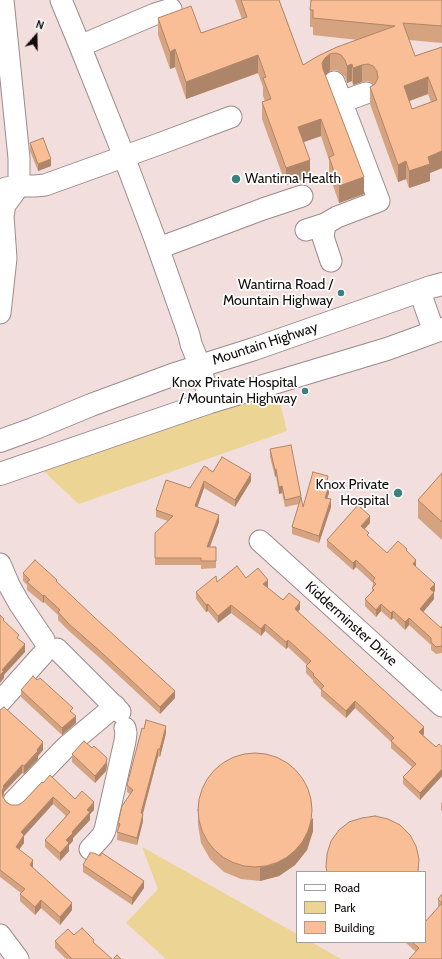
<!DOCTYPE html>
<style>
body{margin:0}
#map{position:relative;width:442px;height:959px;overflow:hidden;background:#f1dedd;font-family:Cabin,sans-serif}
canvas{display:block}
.legend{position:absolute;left:296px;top:871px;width:130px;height:72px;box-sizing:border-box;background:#fff;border:1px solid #a09e9e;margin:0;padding:5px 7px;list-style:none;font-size:12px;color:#120d0c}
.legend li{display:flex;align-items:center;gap:8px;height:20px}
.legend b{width:20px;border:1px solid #a09e9e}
.north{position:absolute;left:16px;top:16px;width:40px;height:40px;-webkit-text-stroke:3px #fff;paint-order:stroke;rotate:20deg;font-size:11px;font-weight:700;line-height:16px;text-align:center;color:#120d0c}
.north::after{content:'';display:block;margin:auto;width:14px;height:18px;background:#120d0c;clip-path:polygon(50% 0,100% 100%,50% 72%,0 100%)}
</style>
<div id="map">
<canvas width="442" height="959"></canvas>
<ul class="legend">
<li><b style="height:5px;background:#fff"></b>Road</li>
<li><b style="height:11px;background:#ecd494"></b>Park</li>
<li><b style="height:11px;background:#f9be95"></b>Building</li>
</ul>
<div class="north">N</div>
</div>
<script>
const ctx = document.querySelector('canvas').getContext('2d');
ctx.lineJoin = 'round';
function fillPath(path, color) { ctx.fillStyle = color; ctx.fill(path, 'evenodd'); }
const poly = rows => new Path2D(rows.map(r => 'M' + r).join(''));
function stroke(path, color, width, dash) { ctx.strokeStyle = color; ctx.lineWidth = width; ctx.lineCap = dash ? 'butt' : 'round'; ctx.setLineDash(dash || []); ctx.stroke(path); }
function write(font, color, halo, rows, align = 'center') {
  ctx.font = font + ' Cabin,sans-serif'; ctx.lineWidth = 3.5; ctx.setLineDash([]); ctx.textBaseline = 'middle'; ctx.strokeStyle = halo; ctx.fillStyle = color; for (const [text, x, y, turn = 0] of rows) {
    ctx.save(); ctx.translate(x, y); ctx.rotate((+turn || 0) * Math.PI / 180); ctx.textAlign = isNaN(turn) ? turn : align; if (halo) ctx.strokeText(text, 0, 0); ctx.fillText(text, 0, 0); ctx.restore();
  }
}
fillPath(poly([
 [274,383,281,407,287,431,79,504,57,484,35,462],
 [142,847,297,934,297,942,311,942,341,959,166,959,126,923,158,889]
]), '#ecd494');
const minor = poly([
 [3,0,19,158,19,186,6,188],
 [61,0,80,46,118,141,155,239,189,335,191,344,200,366,210,402],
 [80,46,155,14,171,9],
 [341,102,366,93],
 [325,224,323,237,331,261],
 [306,230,325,224,337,217,379,201,334,82],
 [159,248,263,209,302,196],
 [420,292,434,332],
 [0,313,6,258,3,216,5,205,19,186,35,186,45,185,159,144,231,117],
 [260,541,442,706],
 [0,564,9,585,19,603,44,640],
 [57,649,120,712],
 [0,702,43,654],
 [14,801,66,747,115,706],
 [90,849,102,836,105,830,125,741,126,733,125,728],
 [0,935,18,959]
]);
const major = poly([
 [0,441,33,429,91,405,172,375,254,349,431,287,442,284],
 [0,474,210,402,387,349,442,329]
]);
stroke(minor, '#9c8b8b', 23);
stroke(major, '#9c8b8b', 24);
stroke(minor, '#fff', 21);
stroke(major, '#fff', 22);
fillPath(poly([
 [235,0,279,0,303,65,358,40,313,35,313,27,310,27,310,10,442,0,442,43,409,40,415,56,442,47,442,168,430,173,430,181,409,188,406,179,398,182,370,104,370,87,374,84,368,81,362,82,353,85,352,81,347,83,345,77,341,73,336,70,330,71,325,74,364,194,339,203,329,174,329,160,321,136,304,142,310,177,286,185,262,119,262,102,265,101,263,96,263,87,258,73,186,99,175,67,170,69,158,35,158,18,201,33,242,19],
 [428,94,431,102,412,109,409,101],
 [30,143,51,166,38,171,30,151],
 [270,449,301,496,303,507,328,483,328,486,329,493,327,499,331,507,319,543,292,534,292,527,299,504,285,507,282,493,279,494,276,476,275,477,270,457],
 [208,470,213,472,251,481,235,507,204,488,197,507,219,522,210,547,216,547,216,568,201,569,201,565,155,565,155,533,168,521,156,517,156,510,190,488],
 [442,473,442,540,418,518,418,500],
 [370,523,364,529,369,537,387,553,407,552,416,568,435,591,434,592,434,599,423,612,441,628,442,626,442,653,436,654,431,650,431,645,409,625,405,630,393,618,391,620,381,611,376,617,365,606,365,599,372,591,373,583,356,567,353,570,327,547,327,540],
 [23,573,57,582,175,698,160,714,102,660,69,631,58,620,58,615,44,602,43,603,27,590,27,585,23,581],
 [246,578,268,587,267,588,283,600,300,609,298,612,424,734,423,735,436,747,442,747,442,776,420,800,403,784,403,777,412,767,391,748,391,742,355,708,346,718,321,696,321,690,313,682,313,680,306,673,306,666,307,665,288,647,286,649,265,631,261,636,231,613,218,623,208,611,206,612,196,599,196,592,217,582],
 [21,690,73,713,76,723,62,735,21,697],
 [0,710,43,750,38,756,38,759,24,774,22,773,4,792,4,794,3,797,6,802,11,805,18,805,23,802,42,782,75,799,94,810,90,814,90,820,73,838,73,841,69,845,69,851,60,861,45,847,45,840,66,816,53,804,24,836,24,843,19,849,33,868,72,910,60,925,41,908,35,915,20,901,20,894,21,893,0,877],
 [166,733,160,757,158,756,143,814,143,821,137,845,117,840,118,823,130,794,127,792,127,785],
 [92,748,107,765,106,771,95,783,72,762,72,754],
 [442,802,442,811,441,810,441,803],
 [198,812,313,831,307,850,295,865,279,876,260,881,241,879,224,872,210,859,201,843,198,825],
 [83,865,144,888,132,905,83,872],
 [442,894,442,959,416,952,405,942,425,942,439,907,438,906,438,899],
 [74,935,94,943,112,959,66,959,55,948,55,941]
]), '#d6a380');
fillPath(poly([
 [175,49,175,67,170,69,170,52],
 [330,54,330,71,325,75,322,80,322,63,325,58],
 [258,55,258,73,186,99,186,82],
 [352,64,352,81,347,83,347,66],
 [362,65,362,82,353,85,353,68],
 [428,77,428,94,404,103,404,86],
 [321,119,321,136,298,144,298,127],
 [442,151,442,168,430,173,430,181,409,188,409,171,428,157],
 [51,159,51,166,38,171,38,164],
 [310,160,310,177,286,185,286,168],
 [406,161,406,179,398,182,398,165],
 [364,177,364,194,339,203,339,186],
 [276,469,276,476,275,477,275,470],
 [251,474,251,481,235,507,235,500],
 [328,476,328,483,326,492,326,485],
 [204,481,204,488,195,514,195,506],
 [282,486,282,493,279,494,279,487],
 [329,486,329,493,325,505,325,498],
 [331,499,331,507,319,543,319,536],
 [219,515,219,522,207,554,207,547],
 [370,516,370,523,361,533,361,526],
 [356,560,356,567,353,570,353,563],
 [416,560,416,567,413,564],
 [268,580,268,587,263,591,263,584],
 [435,584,435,591,430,596,430,589],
 [434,592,434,599,420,616,420,609],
 [44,595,44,602,43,603,43,596],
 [300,602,300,609,295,616,295,609],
 [208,604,208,611,206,612,206,605],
 [381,604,381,611,376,617,376,610],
 [231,605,231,613,218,623,218,616],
 [393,611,393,618,391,620,391,613],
 [409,618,409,625,405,630,405,622],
 [265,624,265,631,261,636,261,629],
 [288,640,288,647,286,649,286,642],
 [25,644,25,652,4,675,4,678,0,683,0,675,2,670],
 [175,691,175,698,160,714,160,707],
 [355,701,355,708,346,718,346,711],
 [76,716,76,723,62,735,62,728],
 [166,726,166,733,160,757,160,749],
 [424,727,424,734,419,739,419,732],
 [43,742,43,750,38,756,38,759,24,774,24,766],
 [158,749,158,756,141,820,141,813],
 [107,758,107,765,106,771,95,783,95,776],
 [22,765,22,773,4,792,4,794,2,798,2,791,3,786],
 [442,769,442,776,420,800,420,793],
 [53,797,53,804,24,836,24,843,16,854,16,847,21,832],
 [94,802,94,810,90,814,90,820,73,838,73,841,69,845,69,851,60,861,60,853,66,840,87,810],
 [143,814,143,821,137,845,137,838],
 [313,818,313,831,307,850,295,865,279,876,260,881,260,868],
 [33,860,33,868,30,865],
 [144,881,144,888,132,905,132,898],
 [41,900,41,908,35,915,35,907],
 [72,903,72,910,60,925,60,917]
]), '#ae8568');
const building = poly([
 [241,0,279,0,303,65,318,56,337,47,395,26,313,18,313,10,310,10,311,0,442,0,442,26,403,23,415,56,442,47,442,151,428,157,430,164,409,171,406,161,398,165,370,87,375,84,378,78,377,71,373,66,368,64,362,65,353,68,352,64,347,66,345,60,341,55,336,53,330,54,325,58,322,63,323,69,364,177,339,186,329,157,334,155,321,119,298,127,310,160,286,168,262,102,271,99,263,78,266,77,258,55,186,82,175,49,170,52,158,18,191,6,201,33,247,17,241,0],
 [428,77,437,100,412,109,404,86,428,77],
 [43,138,51,159,38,164,30,143,43,138],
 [291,445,301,496,285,500,282,486,279,487,276,469,275,470,270,449,291,445],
 [222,457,251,474,235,500,204,481,195,506,219,515,207,547,216,547,216,561,201,561,201,558,155,558,155,533,173,516,156,510,166,480,190,488,204,466,208,468,208,469,213,472,222,457],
 [313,472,328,476,326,485,329,486,325,498,331,499,319,536,292,527,301,497,303,507,313,472],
 [442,473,442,522,418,500,442,473],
 [358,505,370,516,361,526,369,533,367,535,387,553,398,541,407,549,406,550,416,560,413,564,435,584,430,589,434,592,420,609,441,628,442,626,442,646,436,647,431,642,431,638,409,618,405,622,393,611,391,613,381,604,376,610,365,599,374,590,372,588,376,584,373,581,375,578,356,560,353,563,327,540,358,505],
 [35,560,57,580,56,581,94,617,175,691,160,707,102,653,69,624,58,612,60,610,44,595,43,596,27,582,30,580,23,573,35,560],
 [237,566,246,578,258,568,268,580,263,584,283,600,289,593,300,602,295,609,424,727,419,732,436,747,439,744,442,747,442,769,420,793,403,777,416,764,391,741,394,738,355,701,346,711,321,689,324,686,313,675,314,674,306,666,311,661,288,640,286,642,265,624,261,629,231,605,218,616,208,604,206,605,196,592,216,576,217,582,237,566],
 [0,615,4,619,3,620,19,635,17,638,25,644,2,670,4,671,0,675,0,615],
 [33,676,37,680,40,678,73,708,70,711,76,716,62,728,21,690,33,676],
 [4,707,43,742,37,750,38,751,24,766,22,765,3,786,4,787,2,791,3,797,6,802,11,805,18,805,23,802,42,782,43,783,50,775,75,799,82,791,94,802,87,810,90,812,72,832,73,833,66,840,69,843,60,853,45,840,70,812,53,797,21,832,24,835,16,847,33,860,30,865,72,903,60,917,41,900,35,907,20,894,25,889,0,870,0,710,4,707],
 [146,720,166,726,160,749,158,749,141,813,143,814,137,838,117,832,120,824,118,823,122,806,133,790,127,785,142,728,144,729,146,720],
 [84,741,92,748,94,746,107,758,106,763,95,776,72,754,84,741],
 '198 810a57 57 0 1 1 114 0a57 57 0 1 1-114 0Z',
 [375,816,388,819,400,825,410,835,416,846,419,859,418,872,327,872,326,867,327,854,331,841,339,830,349,822,362,818,375,816],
 [90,853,94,853,100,856,102,853,144,881,132,898,83,865,90,853],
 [442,894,442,903,438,899,442,894],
 [442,903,442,959,409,959,419,948,412,942,425,942,425,922,442,903],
 [82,928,94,940,93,942,112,959,72,959,55,941,68,929,74,935,82,928],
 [117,955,121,959,113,959,117,955]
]);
fillPath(building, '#f9be95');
stroke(building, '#ae8568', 1);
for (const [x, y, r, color] of [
 [236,179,5,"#39817f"],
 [341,293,4,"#39817f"],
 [305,391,4,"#39817f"],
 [398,493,5,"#39817f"]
]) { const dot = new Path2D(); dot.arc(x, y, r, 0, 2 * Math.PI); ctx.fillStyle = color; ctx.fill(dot); stroke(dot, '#fff', 1.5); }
write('14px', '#120d0c', '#fff', [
 ["Wantirna Health",245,179,"left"],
 ["Wantirna Road /",333,285],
 ["Mountain Highway",333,301],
 ["Knox Private Hospital",297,383],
 ["/ Mountain Highway",297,399],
 ["Knox Private",389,485],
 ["Hospital",389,501]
], 'right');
write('14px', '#120d0c', '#fff', [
 ["Mountain Highway",265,344,-18],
 ["Kidderminster Drive",351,624,42]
]);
</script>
